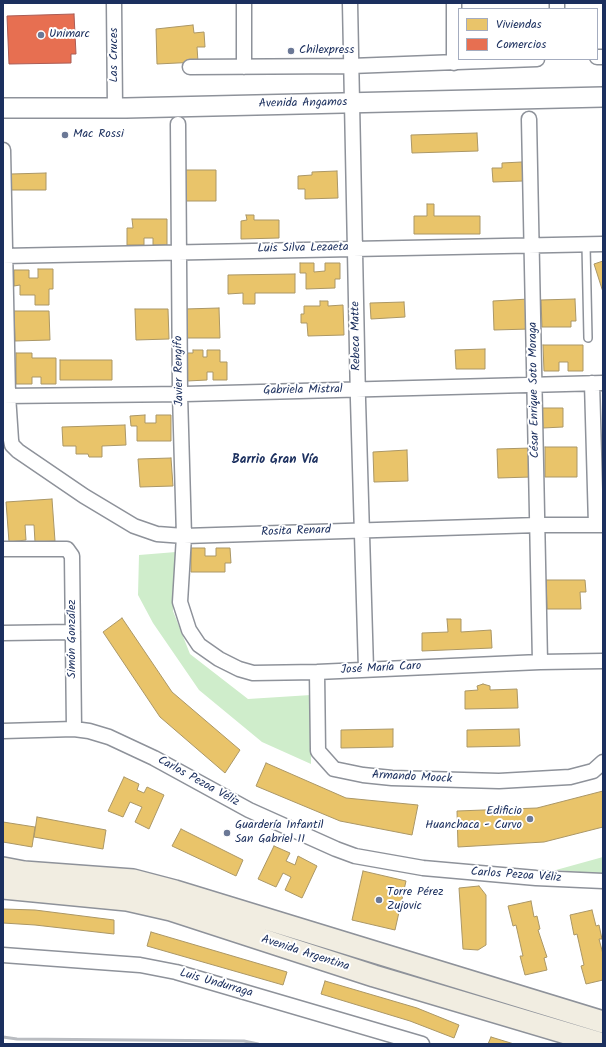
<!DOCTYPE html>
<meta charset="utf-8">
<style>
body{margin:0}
#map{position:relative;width:606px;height:1047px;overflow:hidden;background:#fff;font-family:Kalam,sans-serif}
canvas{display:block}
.frame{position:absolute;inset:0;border:4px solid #1b2f5e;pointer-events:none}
.legend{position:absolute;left:458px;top:8px;width:140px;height:52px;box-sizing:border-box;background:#fff;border:1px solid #a4acbf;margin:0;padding:5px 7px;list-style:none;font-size:12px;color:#1b2f5e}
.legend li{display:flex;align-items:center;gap:8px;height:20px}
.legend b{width:20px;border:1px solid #a4acbf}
</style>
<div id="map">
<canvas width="606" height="1047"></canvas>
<div class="frame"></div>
<ul class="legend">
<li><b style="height:11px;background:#e9c46a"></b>Viviendas</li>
<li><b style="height:11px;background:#e76f51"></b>Comercios</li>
</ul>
</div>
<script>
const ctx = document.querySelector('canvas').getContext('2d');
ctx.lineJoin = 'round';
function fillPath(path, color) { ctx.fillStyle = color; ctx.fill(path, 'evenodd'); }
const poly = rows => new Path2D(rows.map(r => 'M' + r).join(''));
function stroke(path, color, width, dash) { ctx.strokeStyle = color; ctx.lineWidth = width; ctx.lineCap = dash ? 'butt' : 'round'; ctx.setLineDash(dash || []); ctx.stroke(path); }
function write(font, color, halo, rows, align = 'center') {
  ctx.font = font + ' Kalam,sans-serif'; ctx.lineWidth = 4; ctx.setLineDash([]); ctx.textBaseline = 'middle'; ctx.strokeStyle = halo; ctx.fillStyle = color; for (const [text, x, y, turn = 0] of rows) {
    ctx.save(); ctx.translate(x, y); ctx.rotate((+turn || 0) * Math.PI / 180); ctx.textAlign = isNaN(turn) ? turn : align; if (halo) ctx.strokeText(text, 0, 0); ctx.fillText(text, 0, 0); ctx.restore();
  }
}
fillPath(poly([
 [176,552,173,611,190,654,248,699,311,695,311,764,262,742,199,690,153,623,138,595,139,555],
 [603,857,603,874,556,870]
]), '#cfedcb');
const homes = poly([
 [193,25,194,33,204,32,205,47,197,47,198,62,157,64,156,29,193,25],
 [477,133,478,151,412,153,411,135,477,133],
 [522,162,523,181,493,182,492,168,502,168,502,163,522,162],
 [181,170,216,170,216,201,182,201,181,170],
 [337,171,338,198,305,199,305,189,298,189,298,176,312,175,312,172,337,171],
 [46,173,46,190,11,190,11,174,46,173],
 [427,204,434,204,434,216,480,216,480,234,414,234,414,216,427,216,427,204],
 [246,215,254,215,254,220,279,220,279,238,241,239,241,221,247,220,246,215],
 [132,219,167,219,167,245,153,245,153,238,144,238,144,245,127,245,127,228,133,228,132,219],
 [603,261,603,292,594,264,603,261],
 [300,263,314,263,314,272,325,271,325,263,340,263,340,279,335,279,335,288,306,289,306,273,300,273,300,263],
 [38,269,53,269,53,289,49,289,49,305,35,305,35,295,20,295,20,285,14,286,14,270,29,270,29,278,38,278,38,269],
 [295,274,295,293,255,293,255,304,243,304,243,293,228,294,228,275,295,274],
 [529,299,530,329,494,330,493,301,529,299],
 [575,299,576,321,571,321,571,327,542,327,541,300,575,299],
 [320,301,328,301,328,306,343,305,344,335,308,336,307,323,301,323,301,314,304,314,304,306,320,306,320,301],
 [404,302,405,317,371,319,370,303,404,302],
 [219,308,220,338,185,338,185,309,219,308],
 [135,309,168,309,169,339,136,340,135,309],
 [14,311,49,311,50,340,15,341,14,311],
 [543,345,583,345,583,371,568,371,568,362,559,362,559,371,544,371,543,345],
 [485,349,485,369,456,369,455,350,485,349],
 [193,350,203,350,203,357,207,357,207,350,220,350,220,362,227,362,227,380,213,380,213,372,207,372,207,380,187,381,187,353,193,353,193,350],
 [16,353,32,353,32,358,56,358,56,384,41,384,41,377,32,377,32,384,16,384,16,353],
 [60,360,112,360,112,380,60,380,60,360],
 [542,408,563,408,563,427,543,428,542,408],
 [145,415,145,423,156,423,156,415,171,415,171,441,137,441,137,426,131,426,130,416,145,415],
 [125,425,126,445,102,446,102,457,89,457,88,454,76,454,76,446,63,446,62,427,125,425],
 [545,447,577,447,577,477,545,477,545,447],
 [531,448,531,477,498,478,497,449,531,448],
 [407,450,408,481,374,482,373,452,407,450],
 [171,458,173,486,140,487,138,459,171,458],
 [52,499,55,541,35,542,34,525,25,525,26,540,9,542,6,502,52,499],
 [191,548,205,548,205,556,216,556,216,548,230,548,231,563,225,563,225,572,191,572,191,548],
 [546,580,585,580,586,592,580,592,581,609,547,609,546,580],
 [122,618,172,692,240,750,225,773,160,717,103,632,122,618],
 [447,619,461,619,461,632,491,630,492,648,422,651,422,633,448,632,447,619],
 [483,684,490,686,490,690,517,689,518,708,465,709,465,691,478,690,477,686,483,684],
 [393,729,393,747,341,748,341,730,393,729],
 [519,729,520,746,467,747,467,730,519,729],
 [266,763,346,798,418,805,412,835,340,821,256,786,266,763],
 [124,777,139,784,137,790,144,793,147,787,164,795,149,829,135,822,142,807,130,802,123,817,108,811,124,777],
 [603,791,603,827,544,842,458,847,457,811,537,808,603,791],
 [37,817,106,830,103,849,34,837,37,817],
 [3,822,35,827,32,847,3,842,3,822],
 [181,829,243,860,236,876,172,846,181,829],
 [274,846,290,853,286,861,295,865,298,856,317,866,302,898,285,890,291,877,283,873,276,887,258,879,274,846],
 [363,871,406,881,395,930,352,920,363,871],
 [479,886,486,895,486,945,478,950,463,949,459,888,479,886],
 [531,901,534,917,537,916,540,929,538,930,547,957,544,958,547,970,525,975,520,956,523,956,516,925,513,926,508,906,531,901],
 [3,909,35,910,114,920,114,934,35,925,3,923,3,909],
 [592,910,596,926,599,925,602,939,599,939,603,954,603,980,586,984,581,966,584,965,577,934,574,935,570,915,592,910],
 [151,932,287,972,283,985,147,946,151,932],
 [325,981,417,1008,459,1025,454,1038,410,1021,321,994,325,981],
 [491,1037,514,1044,488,1044,491,1037]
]);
fillPath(homes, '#e9c46a');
stroke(homes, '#ab9766', 1);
const shops = poly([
 [74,14,76,54,71,54,71,63,9,64,7,16,74,14]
]);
fillPath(shops, '#e76f51');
stroke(shops, '#aa5c55', 1);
const service = poly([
 [586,245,588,338]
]);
const minor = poly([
 [114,3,115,108],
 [244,3,244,67],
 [350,3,358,400,366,669],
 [454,3,454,63],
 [557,9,557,3],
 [597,57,603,57],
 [190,67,351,66,537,59],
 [529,119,540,662],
 [178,124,180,394,184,536,180,602,189,630,199,645,219,659,239,669,253,673,317,672,540,662,603,661],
 [3,150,8,395,11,440,12,445,18,451,84,496,134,526,157,534,184,536,538,525,603,525],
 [3,256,603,244],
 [592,383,596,525],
 [3,396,185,394,603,383],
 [3,549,67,549,72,556,74,729],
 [3,633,73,632],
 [317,672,318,751,334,769,363,775,392,778,499,781,570,777,593,771,603,762],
 [3,731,74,729,89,731,109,737,154,758,249,810,336,849,355,856,423,868,536,878,603,881],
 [3,955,140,965,176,972,422,1044]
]);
const secondary = poly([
 [3,108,126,108,603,97]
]);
const primary = poly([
 [3,868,24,872,133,880,175,891,603,1022],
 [3,888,127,900,171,910,374,976,603,1044]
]);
stroke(service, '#8e929a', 10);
stroke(minor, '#8e929a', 17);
stroke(secondary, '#8e929a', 22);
stroke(primary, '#8e929a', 24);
stroke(service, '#fff', 7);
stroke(minor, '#fff', 14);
stroke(secondary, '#fff', 19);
stroke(primary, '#f1ede1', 21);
stroke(poly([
 [3,1037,17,1039,244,1041,258,1044]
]), '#b9bcc1', 3);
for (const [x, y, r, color] of [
 [41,35,4,"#6b7896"],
 [291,51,4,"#6b7896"],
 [65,135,4,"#6b7896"],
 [530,819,4,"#6b7896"],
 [227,833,4,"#6b7896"],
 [379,900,4,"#6b7896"]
]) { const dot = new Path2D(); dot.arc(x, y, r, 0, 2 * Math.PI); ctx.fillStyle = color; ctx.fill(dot); stroke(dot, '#fff', 1.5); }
write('12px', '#1b2f5e', '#fff', [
 ["Unimarc",49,35],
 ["Chilexpress",299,51],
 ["Mac Rossi",73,135],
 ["Edificio",522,812,"right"],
 ["Huanchaca - Curvo",522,826,"right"],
 ["Guardería Infantil",235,826],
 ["San Gabriel II",235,840],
 ["Torre Pérez",387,893],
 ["Zujovic",387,907]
], 'left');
write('12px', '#1b2f5e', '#fff', [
 ["Las Cruces",115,55,-90],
 ["Avenida Angamos",303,104,-1],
 ["Luis Silva Lezaeta",303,249,-1],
 ["Rebeca Matte",357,336,-91],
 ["Javier Rengifo",180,371,-91],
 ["César Enrique Soto Moraga",535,390,-91],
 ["Gabriela Mistral",303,391,-1],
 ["Rosita Renard",296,532,-2],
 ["Simón González",73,639,-90],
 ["José María Caro",381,669,-3],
 ["Armando Moock",412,778,3],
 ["Carlos Pezoa Véliz",198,782,29],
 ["Carlos Pezoa Véliz",516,876,4],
 ["Avenida Argentina",305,954,18],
 ["Luis Undurraga",216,984,16]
]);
write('bold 13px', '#1b2f5e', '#fff', [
 ["Barrio Gran Vía",275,461]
]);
</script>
